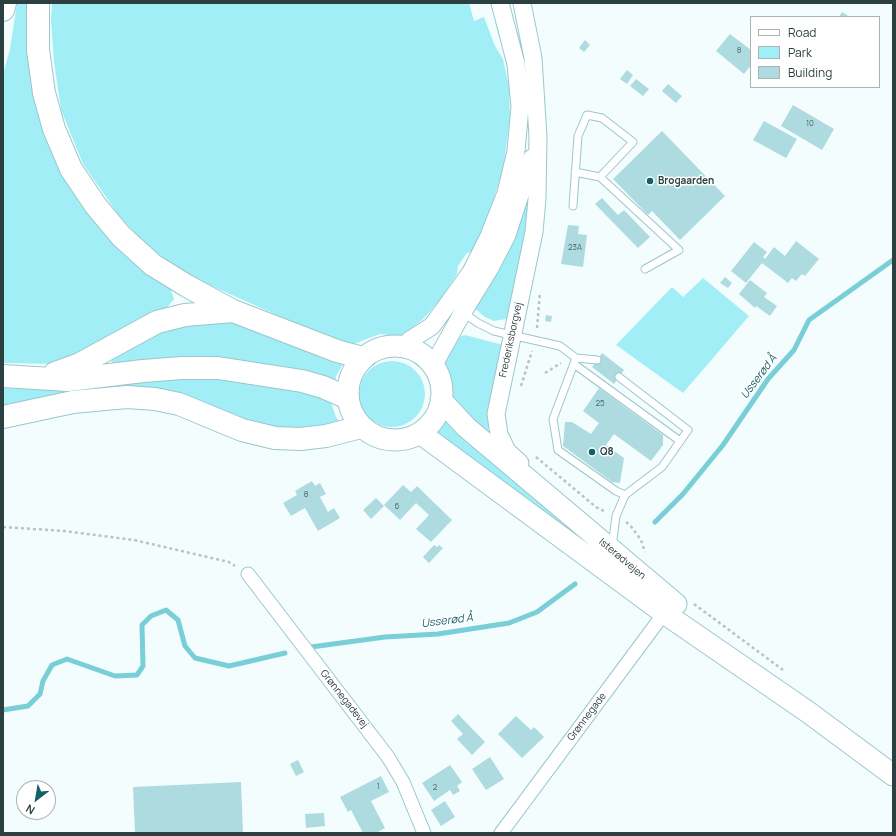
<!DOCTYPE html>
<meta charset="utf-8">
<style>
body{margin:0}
#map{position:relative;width:896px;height:836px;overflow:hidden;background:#f4fdfe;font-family:Manrope,sans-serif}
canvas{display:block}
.frame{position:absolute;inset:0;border:4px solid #2c3f41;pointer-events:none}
.legend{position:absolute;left:750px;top:16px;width:130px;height:72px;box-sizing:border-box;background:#fff;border:1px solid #abb2b3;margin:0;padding:5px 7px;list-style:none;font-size:12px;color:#2c3f41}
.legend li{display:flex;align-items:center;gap:8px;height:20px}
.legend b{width:20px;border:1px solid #abb2b3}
.north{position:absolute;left:16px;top:780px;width:40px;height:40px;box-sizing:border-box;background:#fff;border:1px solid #abb2b3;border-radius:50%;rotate:211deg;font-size:11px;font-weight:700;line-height:16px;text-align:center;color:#2c3f41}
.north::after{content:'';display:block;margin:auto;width:14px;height:18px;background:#106168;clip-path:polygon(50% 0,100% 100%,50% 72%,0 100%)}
</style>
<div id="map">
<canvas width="896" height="836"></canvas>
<div class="frame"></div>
<ul class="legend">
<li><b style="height:5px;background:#fff"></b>Road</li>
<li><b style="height:11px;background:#a2eef6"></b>Park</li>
<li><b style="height:11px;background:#addbe0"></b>Building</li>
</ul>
<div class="north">N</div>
</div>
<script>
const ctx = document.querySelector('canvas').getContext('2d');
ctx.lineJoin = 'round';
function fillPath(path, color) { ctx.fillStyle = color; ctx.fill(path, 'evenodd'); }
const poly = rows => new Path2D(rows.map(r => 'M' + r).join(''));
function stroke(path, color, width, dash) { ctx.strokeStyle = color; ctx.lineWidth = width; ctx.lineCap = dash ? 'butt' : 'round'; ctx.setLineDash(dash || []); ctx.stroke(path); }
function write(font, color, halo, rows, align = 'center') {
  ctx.font = font + ' Manrope,sans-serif'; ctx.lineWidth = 3; ctx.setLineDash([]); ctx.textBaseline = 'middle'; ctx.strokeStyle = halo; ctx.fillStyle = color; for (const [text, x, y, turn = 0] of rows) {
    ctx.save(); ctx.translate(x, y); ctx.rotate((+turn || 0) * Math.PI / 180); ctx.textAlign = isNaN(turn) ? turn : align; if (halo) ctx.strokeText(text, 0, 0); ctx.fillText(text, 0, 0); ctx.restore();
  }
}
fillPath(poly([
 [17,3,30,3,28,61,33,89,49,147,61,171,80,204,102,232,121,251,169,285,174,299,166,309,111,339,51,364,3,363,3,74,10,49],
 [52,3,469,3,474,21,484,17,495,46,503,59,509,87,510,117,503,170,487,219,472,252,467,253,458,266,457,274,440,300,424,318,409,331,399,336,380,334,354,344,337,342,194,278,170,263,143,241,120,217,83,164,61,110,54,62,51,20],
 [528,191,529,202,523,254,510,313,506,319,494,321,485,317,474,308],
 [703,278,749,316,683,393,616,345,672,287,683,297],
 [229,321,343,364,336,376,335,384,114,364,111,361,110,357,169,326],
 [465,335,503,345,490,408,488,433,452,400,448,380,444,368,446,353,458,337],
 '359 394a33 33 0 1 1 66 0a33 33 0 1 1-66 0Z',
 [214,376,302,388,331,402,336,417,343,426,319,430,268,429,202,404,3,410,3,388,47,390,107,383],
 [446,419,452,426,618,570,434,437]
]), '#a2eef6');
stroke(poly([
 [655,522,683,494,723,445,768,379,794,350,809,320,893,260],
 [311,647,385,637,438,634,509,623,537,612,575,584],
 [3,710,28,706,40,694,43,681,52,665,67,659,115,676,137,675,143,666,142,625,151,616,166,610,178,620,185,646,195,658,229,666,285,653]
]), '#79ced7', 5);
fillPath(poly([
 [842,12,850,17,839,17],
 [730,34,751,50,751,65,744,74,716,51],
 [585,40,590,45,584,52,579,48],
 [627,70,633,75,627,84,620,79],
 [636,79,649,89,643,96,630,86],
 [668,84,682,96,676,103,662,91],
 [793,105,834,129,822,150,781,126],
 [764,121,797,139,786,158,753,140],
 [662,131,725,196,680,240,652,211,648,215,613,179],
 [602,198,618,215,624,210,650,237,638,248,595,204],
 [568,225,579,226,578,234,587,235,583,267,561,264],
 [796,241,819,259,805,276,802,274,796,281,792,278,788,283,762,263,746,283,731,271,754,242,767,252,763,257,765,259,774,247,785,256],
 [725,277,732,283,728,288,720,283],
 [750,280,767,293,764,297,777,306,770,316,756,306,755,308,739,294],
 [546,315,552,316,551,322,545,321],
 [602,353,624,370,614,384,592,367],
 [599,388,663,435,663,445,651,461,614,434,606,445,624,458,620,483,612,482,563,446,565,422,572,422,591,434,599,423,583,411],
 [312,481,315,486,320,483,326,494,320,497,328,512,334,508,340,518,318,531,305,508,291,516,283,503,297,495,295,491],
 [403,485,411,492,417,486,452,520,431,542,416,529,429,515,416,503,400,520,384,505],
 [376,498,384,506,371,519,363,510],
 [434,545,437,547,439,545,443,548,429,563,423,557],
 [458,714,485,742,472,755,457,739,463,734,451,721],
 [516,716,531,730,534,727,544,737,522,758,498,734],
 [490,757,504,779,486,790,472,769],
 [298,760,304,772,296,776,290,764],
 [450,765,462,782,457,786,460,791,453,795,450,790,434,801,422,783],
 [381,776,389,792,371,801,385,828,376,833,363,833,351,810,348,812,340,797],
 [241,782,243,833,135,833,133,787],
 [445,801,455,817,441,826,431,810],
 [324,813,325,826,306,828,305,814]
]), '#addbe0');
const service = poly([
 [575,172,600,177],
 [573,206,578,136,587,115,602,118,633,142,600,177,679,250,645,269],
 [462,312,478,323,494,331,560,346,576,358,597,360],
 [576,358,553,419,558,450,616,491,625,495,616,516,612,547],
 [574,364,680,441],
 [619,377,688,430,662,467,625,495]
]);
const minor = poly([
 [248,574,388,757,403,782,424,833],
 [501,833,668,608]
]);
const tertiary = poly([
 [403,347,410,340,432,326,471,272,489,236,506,193,516,151,520,107,516,64,500,3],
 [433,366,463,312,490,268,507,235,532,158],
 [520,463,507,451,499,434,496,414,534,232,537,199,538,137,533,58,522,3]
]);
const primary = poly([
 '348 393a47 47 0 1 1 94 0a47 47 0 1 1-94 0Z',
 [441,400,466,427,676,604],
 [420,433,664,613,808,712,893,775]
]);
const motorway = poly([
 [38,3,38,50,44,93,54,129,71,169,96,206,121,236,153,265,187,286,233,311,337,351,363,358],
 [3,10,5,3],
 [55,373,80,364,157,322,185,315,233,311],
 [3,376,68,380,143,371,182,368,218,368,302,381,323,387,348,398],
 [3,417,73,402,127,397,155,399,179,404,242,430,275,438,300,439,326,436,361,427]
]);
stroke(service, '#99c7cc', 9);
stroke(minor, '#99c7cc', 15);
stroke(tertiary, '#99c7cc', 19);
stroke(primary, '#99c7cc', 23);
stroke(motorway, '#99c7cc', 24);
stroke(poly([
 [537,328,540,292],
 [545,373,561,363],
 [521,386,532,351],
 [536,457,596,507,606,512],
 [626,522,630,525,641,540,645,552],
 [3,527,64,531,134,540,229,562,235,566],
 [694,604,783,670]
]), '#b7c3c4', 2.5, [3, 3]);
stroke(service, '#fff', 7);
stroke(minor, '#fff', 13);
stroke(tertiary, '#fff', 17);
stroke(primary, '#fff', 21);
stroke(motorway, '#fff', 22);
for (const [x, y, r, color] of [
 [650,181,4,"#106168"],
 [592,452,4,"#106168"]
]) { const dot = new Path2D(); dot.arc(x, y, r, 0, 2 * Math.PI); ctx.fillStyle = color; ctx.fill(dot); stroke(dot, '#fff', 1.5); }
write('8px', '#4c6669', null, [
 ["8",739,51],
 ["10",810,124],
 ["23A",575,248],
 ["25",600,404],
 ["8",306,495],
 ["6",397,507],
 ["1",378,787],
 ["2",435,788]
]);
write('bold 10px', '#2c3f41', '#fff', [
 ["Brogaarden",658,181],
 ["Q8",600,452]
], 'left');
write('10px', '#2c3f41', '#fff', [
 ["Frederiksborgvej",511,340,-78],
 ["Isterødvejen",622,559,40],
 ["Grønnegadevej",344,699,52],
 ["Grønnegade",587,717,-53]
]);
write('italic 11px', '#1a6168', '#fff', [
 ["Usserød Å",759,377,-53],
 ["Usserød Å",447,621,-7]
]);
</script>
